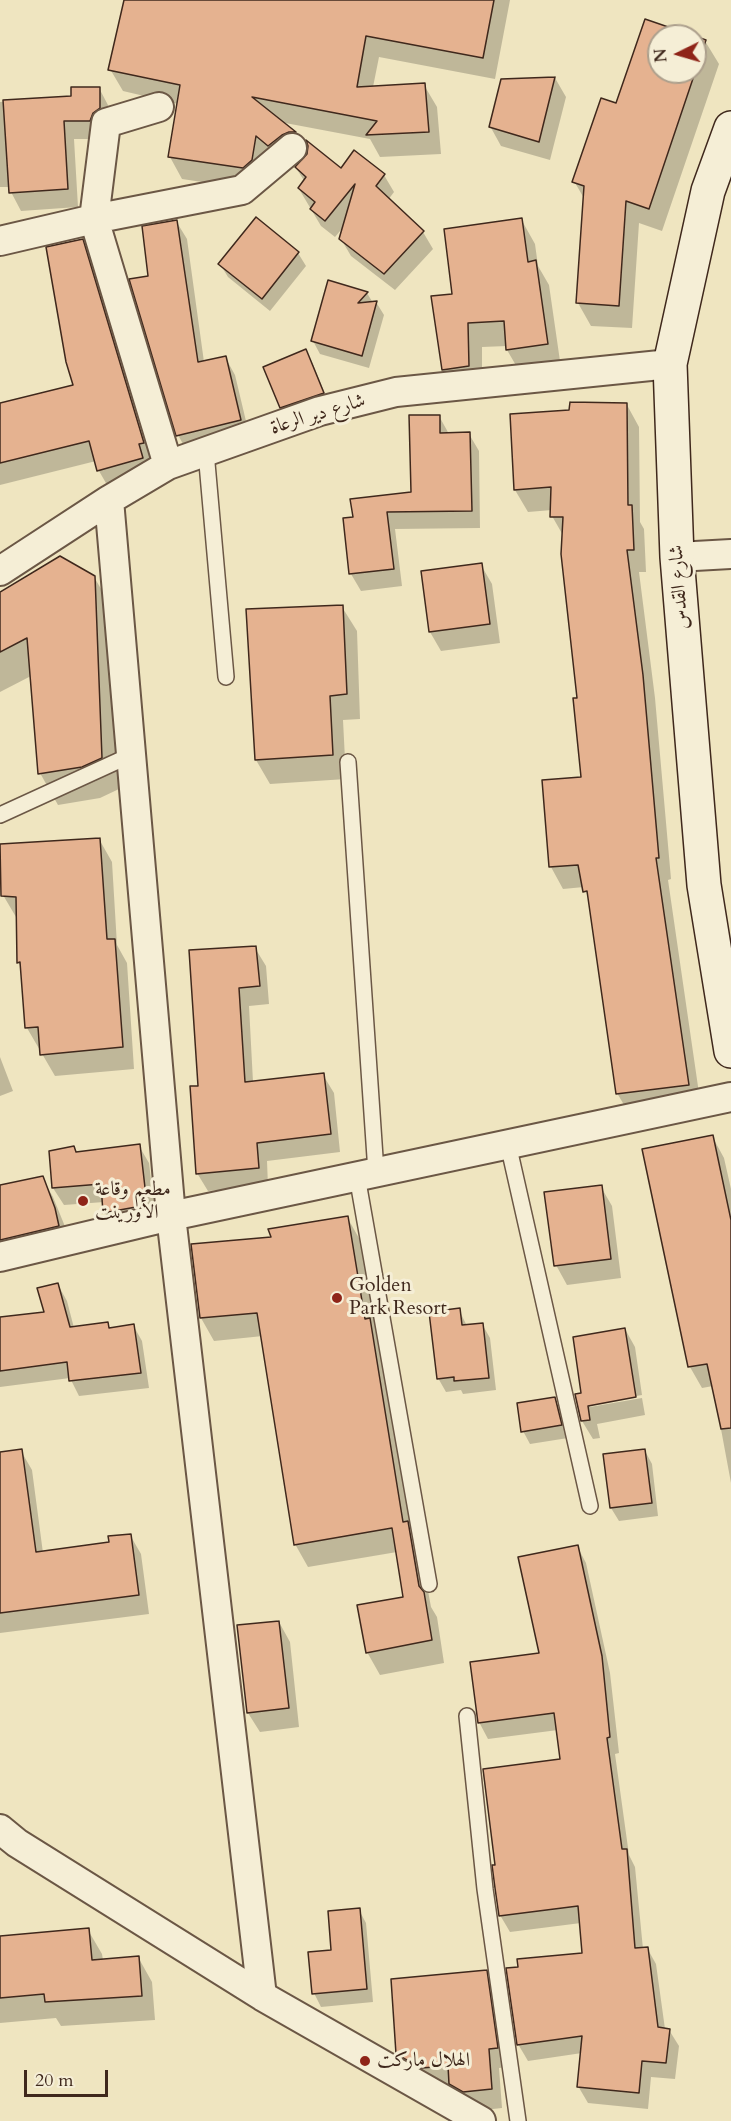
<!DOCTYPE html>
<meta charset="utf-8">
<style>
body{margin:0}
#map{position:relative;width:731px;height:2121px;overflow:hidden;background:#efe5c0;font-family:Cardo,serif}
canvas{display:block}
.north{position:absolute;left:647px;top:24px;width:60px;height:60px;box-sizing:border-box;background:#f5eed6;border:2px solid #ac9f8c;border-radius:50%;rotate:265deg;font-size:16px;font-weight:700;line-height:24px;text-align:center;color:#3f281c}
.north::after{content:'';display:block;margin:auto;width:21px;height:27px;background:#8f2418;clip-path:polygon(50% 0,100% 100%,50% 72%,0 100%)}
.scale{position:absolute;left:24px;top:2070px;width:84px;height:27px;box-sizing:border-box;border:3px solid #3f281c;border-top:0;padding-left:8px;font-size:18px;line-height:21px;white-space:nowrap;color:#3f281c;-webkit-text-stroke:4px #f5eed6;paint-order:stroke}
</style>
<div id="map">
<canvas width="731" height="2121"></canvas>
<div class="north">N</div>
<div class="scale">20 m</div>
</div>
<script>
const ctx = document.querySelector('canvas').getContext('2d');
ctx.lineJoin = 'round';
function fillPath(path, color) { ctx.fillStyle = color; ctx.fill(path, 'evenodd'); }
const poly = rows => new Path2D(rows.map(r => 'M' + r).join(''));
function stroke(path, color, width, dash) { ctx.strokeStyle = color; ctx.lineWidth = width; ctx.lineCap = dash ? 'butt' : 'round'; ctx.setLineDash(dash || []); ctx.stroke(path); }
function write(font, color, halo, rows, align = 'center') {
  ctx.font = font + ' Cardo,Amiri,serif'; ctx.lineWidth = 6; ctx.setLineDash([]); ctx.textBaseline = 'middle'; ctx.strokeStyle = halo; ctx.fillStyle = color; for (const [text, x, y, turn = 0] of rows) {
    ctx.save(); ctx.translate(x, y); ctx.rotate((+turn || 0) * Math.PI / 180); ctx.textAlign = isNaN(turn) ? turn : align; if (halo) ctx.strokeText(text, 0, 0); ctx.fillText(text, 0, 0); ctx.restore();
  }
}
fillPath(poly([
 [200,0,510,0,495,79,379,57,373,87,424,85,437,107,441,154,380,157,370,139,280,122,295,133,306,154,302,154,256,190,182,179,170,157,178,104,123,91,110,69],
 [646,21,691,36,659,36,659,72,695,72,695,37,705,41,719,64,662,231,639,223,632,328,591,326,578,303,585,200,574,181,617,105],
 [555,78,566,97,550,160,501,146,490,126],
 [99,88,109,107,110,127,100,139,74,139,78,207,21,211,11,192,10,187,0,187,0,102,73,97],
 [355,153,384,175,394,192,388,200,423,232,433,249,395,290,351,256,341,239,345,225,335,237,321,226,299,189,305,182,296,168,341,170],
 [256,219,298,253,306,266,270,311,228,277,220,264],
 [521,219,535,244,538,266,549,285,561,368,521,374,507,350,507,346,482,347,482,391,457,394,443,370,454,296],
 [176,221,187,239,204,362,225,357,235,375,250,438,188,453,178,435,149,278],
 [82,240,93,260,154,462,110,490,99,471,96,461,0,485,0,405,74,387],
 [329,282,367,293,373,303,376,302,384,315,369,368,320,354,313,341],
 [306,351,313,364,330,406,289,420,281,407],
 [627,405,639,427,640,522,644,529,646,572,639,572,655,698,671,879,668,880,701,1107,630,1115,617,1093,590,901,584,887,563,889,551,867,583,778,579,699,564,537,552,516,552,510,528,512,515,490,571,411],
 [439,416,449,434,469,434,479,451,480,528,395,529,402,586,361,591,351,574,344,519,354,518,412,493],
 [481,565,492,584,500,643,441,651,430,632],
 [94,577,113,609,119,789,100,798,58,805,40,773,31,676,0,692,0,593],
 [342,607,357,631,360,719,343,720,346,779,270,784,256,760],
 [99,839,112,862,117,945,127,963,134,1069,55,1076,27,1028,22,968,18,962,18,917,16,917,3,895],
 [255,948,266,966,269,1004,249,1006,253,1082,323,1075,334,1093,340,1152,267,1161,268,1186,208,1191,197,1173,200,1087,190,951],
 [0,1057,13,1091,0,1096],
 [712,1136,724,1158,731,1189,731,1483,713,1386,702,1388,690,1367,644,1150],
 [139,1146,149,1163,156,1222,115,1231,105,1213,104,1202,64,1205,53,1188,77,1153],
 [42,1178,53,1197,66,1229,0,1264,0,1187],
 [601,1187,612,1206,621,1278,567,1285,556,1265],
 [347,1217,360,1240,376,1331,382,1343,431,1607,437,1617,444,1663,380,1675,367,1652,404,1599,397,1552,308,1567,295,1544,263,1336,214,1341,201,1318,272,1238],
 [58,1285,67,1301,74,1328,108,1324,111,1330,133,1325,142,1341,149,1388,79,1396,70,1378,0,1387,0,1319,45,1313],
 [459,1310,467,1326,482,1324,490,1338,496,1390,463,1394,461,1390,446,1392,438,1378],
 [625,1329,635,1347,642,1395,590,1404,590,1407,642,1398,645,1415,597,1424,600,1438,593,1439,582,1421,576,1395,583,1394],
 [554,1398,562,1412,568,1438,530,1444,523,1431],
 [21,1451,32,1470,43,1553,110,1543,130,1535,141,1554,149,1614,0,1633,0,1453],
 [645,1451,652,1464,658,1516,619,1521,611,1508,605,1456],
 [577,1546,586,1563,610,1673,619,1753,615,1754,629,1855,635,1867,643,1949,647,1948,656,1964,665,2029,669,2030,679,2046,675,2079,651,2077,648,2109,588,2103,578,2086,582,2053,528,2061,518,2044,584,1954,581,1923,510,1932,500,1915,497,1866,562,1761,558,1730,488,1739,479,1722,541,1655],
 [279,1622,290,1642,299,1727,260,1732,248,1713],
 [359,1910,366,1923,373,2002,321,2007,314,1993,333,1951],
 [88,1930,102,1954,103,1960,138,1957,152,1982,155,2020,61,2026,56,2018,0,2023,0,1937],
 [486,1972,497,1991,508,2067,499,2068,502,2108,475,2111,462,2103,452,2085,433,2087,409,2073,398,2053]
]), '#0003');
const building = poly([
 [124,0,494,0,483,58,366,36,357,87,425,83,429,132,366,135,377,121,252,97,296,132,289,132,282,135,268,146,256,136,252,160,243,168,168,157,180,85,108,70,124,0],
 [645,19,706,40,649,209,626,201,619,306,576,303,584,186,572,182,601,98,616,103,645,19],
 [659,36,695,36,695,72,659,72,659,36],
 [555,77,539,142,489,127,501,79,555,77],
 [71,87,100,87,100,108,93,113,90,121,64,121,68,189,9,193,3,100,71,96,71,87],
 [306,140,341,168,354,150,385,174,376,186,424,231,384,274,339,239,355,184,325,221,310,209,315,202,298,188,306,177,295,167,307,154,308,146,306,140],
 [256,217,299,252,262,299,218,264,256,217],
 [522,218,528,262,536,260,548,344,506,350,504,321,468,323,469,366,442,370,431,296,452,294,444,229,522,218],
 [177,220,198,362,226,356,241,420,176,436,129,279,148,276,142,226,177,220],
 [83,239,144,443,139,444,143,458,97,471,89,441,0,463,0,403,73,385,66,362,46,247,83,239],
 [328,280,368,292,358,303,377,301,362,356,311,341,328,280],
 [306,349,324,393,280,408,263,367,306,349],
 [570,402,627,403,628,505,632,505,634,550,627,550,643,675,659,858,656,858,689,1085,616,1094,587,891,583,892,578,865,549,867,542,780,581,777,573,698,577,698,561,554,563,517,550,517,551,487,514,490,510,414,569,410,570,402],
 [409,415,440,415,440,433,470,432,472,511,387,512,394,569,349,574,343,518,353,517,350,499,411,492,409,415],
 [60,556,95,576,102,758,82,767,38,774,27,638,0,652,0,592,60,556],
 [482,563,490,624,429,632,421,571,482,563],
 [343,605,347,694,330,696,333,755,255,760,246,609,343,605],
 [100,838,107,939,115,939,123,1047,40,1055,38,1027,25,1028,20,962,17,963,16,897,1,896,0,844,100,838],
 [256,946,260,986,239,988,245,1082,324,1073,331,1134,257,1143,259,1168,196,1174,190,1086,198,1086,189,950,256,946],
 [713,1135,731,1220,731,1428,721,1429,707,1364,688,1367,642,1149,713,1135],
 [140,1144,147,1205,103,1213,101,1184,52,1188,49,1151,74,1146,76,1152,140,1144],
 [43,1176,55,1208,59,1226,0,1240,0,1185,43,1176],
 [602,1185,611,1259,554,1266,544,1192,602,1185],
 [348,1216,365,1319,370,1318,403,1522,408,1521,419,1586,424,1592,432,1640,366,1653,357,1605,403,1597,392,1528,294,1545,257,1313,200,1318,191,1244,271,1237,268,1229,348,1216],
 [58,1283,70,1327,108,1322,109,1328,134,1324,141,1373,69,1381,67,1362,0,1371,0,1317,44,1312,37,1288,58,1283],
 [460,1308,462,1325,483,1323,489,1378,454,1381,454,1377,437,1379,429,1312,460,1308],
 [625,1328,636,1397,588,1406,590,1420,581,1421,575,1394,581,1393,573,1337,625,1328],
 [555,1397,562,1425,521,1432,517,1403,555,1397],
 [22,1449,36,1552,109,1542,108,1536,131,1534,139,1595,0,1613,0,1452,22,1449],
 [645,1449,652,1503,610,1508,603,1454,645,1449],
 [578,1545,602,1656,610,1737,607,1738,622,1849,627,1849,635,1948,648,1947,658,2027,670,2029,666,2063,642,2061,639,2093,577,2087,582,2036,517,2045,506,1968,518,1967,517,1959,582,1953,578,1906,499,1916,495,1888,492,1865,495,1865,483,1769,560,1759,554,1713,478,1723,470,1662,539,1653,518,1557,578,1545],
 [279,1621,289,1708,247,1713,237,1625,279,1621],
 [360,1908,367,1989,312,1994,308,1952,331,1950,328,1911,360,1908],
 [89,1928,92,1960,139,1956,142,1996,45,2002,44,1994,0,1998,0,1936,89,1928],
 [487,1970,498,2048,489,2049,492,2089,463,2092,449,2084,448,2066,421,2068,396,2054,391,1979,487,1970]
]);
fillPath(building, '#e5b290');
stroke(building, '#3f281c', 1.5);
const lane = poly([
 [206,452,226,677],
 [348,762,376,1172],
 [0,815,131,755],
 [508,1144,590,1506],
 [357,1176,429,1584],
 [467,1716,485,1889,518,2121]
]);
const street = poly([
 [159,107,106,123,94,219,168,465],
 [0,241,94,219,242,190,292,148],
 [109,500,171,1216,262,1996],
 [677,557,731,554],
 [0,571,109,500,168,465,320,411,396,392,670,364],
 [0,1257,171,1216,731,1097],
 [0,1829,17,1843,262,1996,481,2121]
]);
const secondary = poly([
 [731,128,708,191,670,364,677,557,704,885,731,1051]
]);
stroke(lane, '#6b5745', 18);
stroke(street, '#6b5745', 32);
stroke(secondary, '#3f281c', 36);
stroke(lane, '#f5eed6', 15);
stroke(street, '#f5eed6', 28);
stroke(secondary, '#f5eed6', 33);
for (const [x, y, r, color] of [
 [83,1201,6,"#8f2418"],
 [337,1298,6,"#8f2418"],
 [365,2061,6,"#8f2418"]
]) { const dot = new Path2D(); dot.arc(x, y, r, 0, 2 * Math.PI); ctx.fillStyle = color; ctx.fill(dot); stroke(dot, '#f5eed6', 2); }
write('20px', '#3f281c', '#f5eed6', [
 ["شارع دير الرعاة",318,415,-17],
 ["شارع القدس",680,587,-94]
]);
write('20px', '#3f281c', '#f5eed6', [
 ["مطعم وقاعة",95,1190],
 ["الأورينت",95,1213],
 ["Golden",349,1286],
 ["Park Resort",349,1309],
 ["الهلال ماركت",377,2061]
], 'left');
</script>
